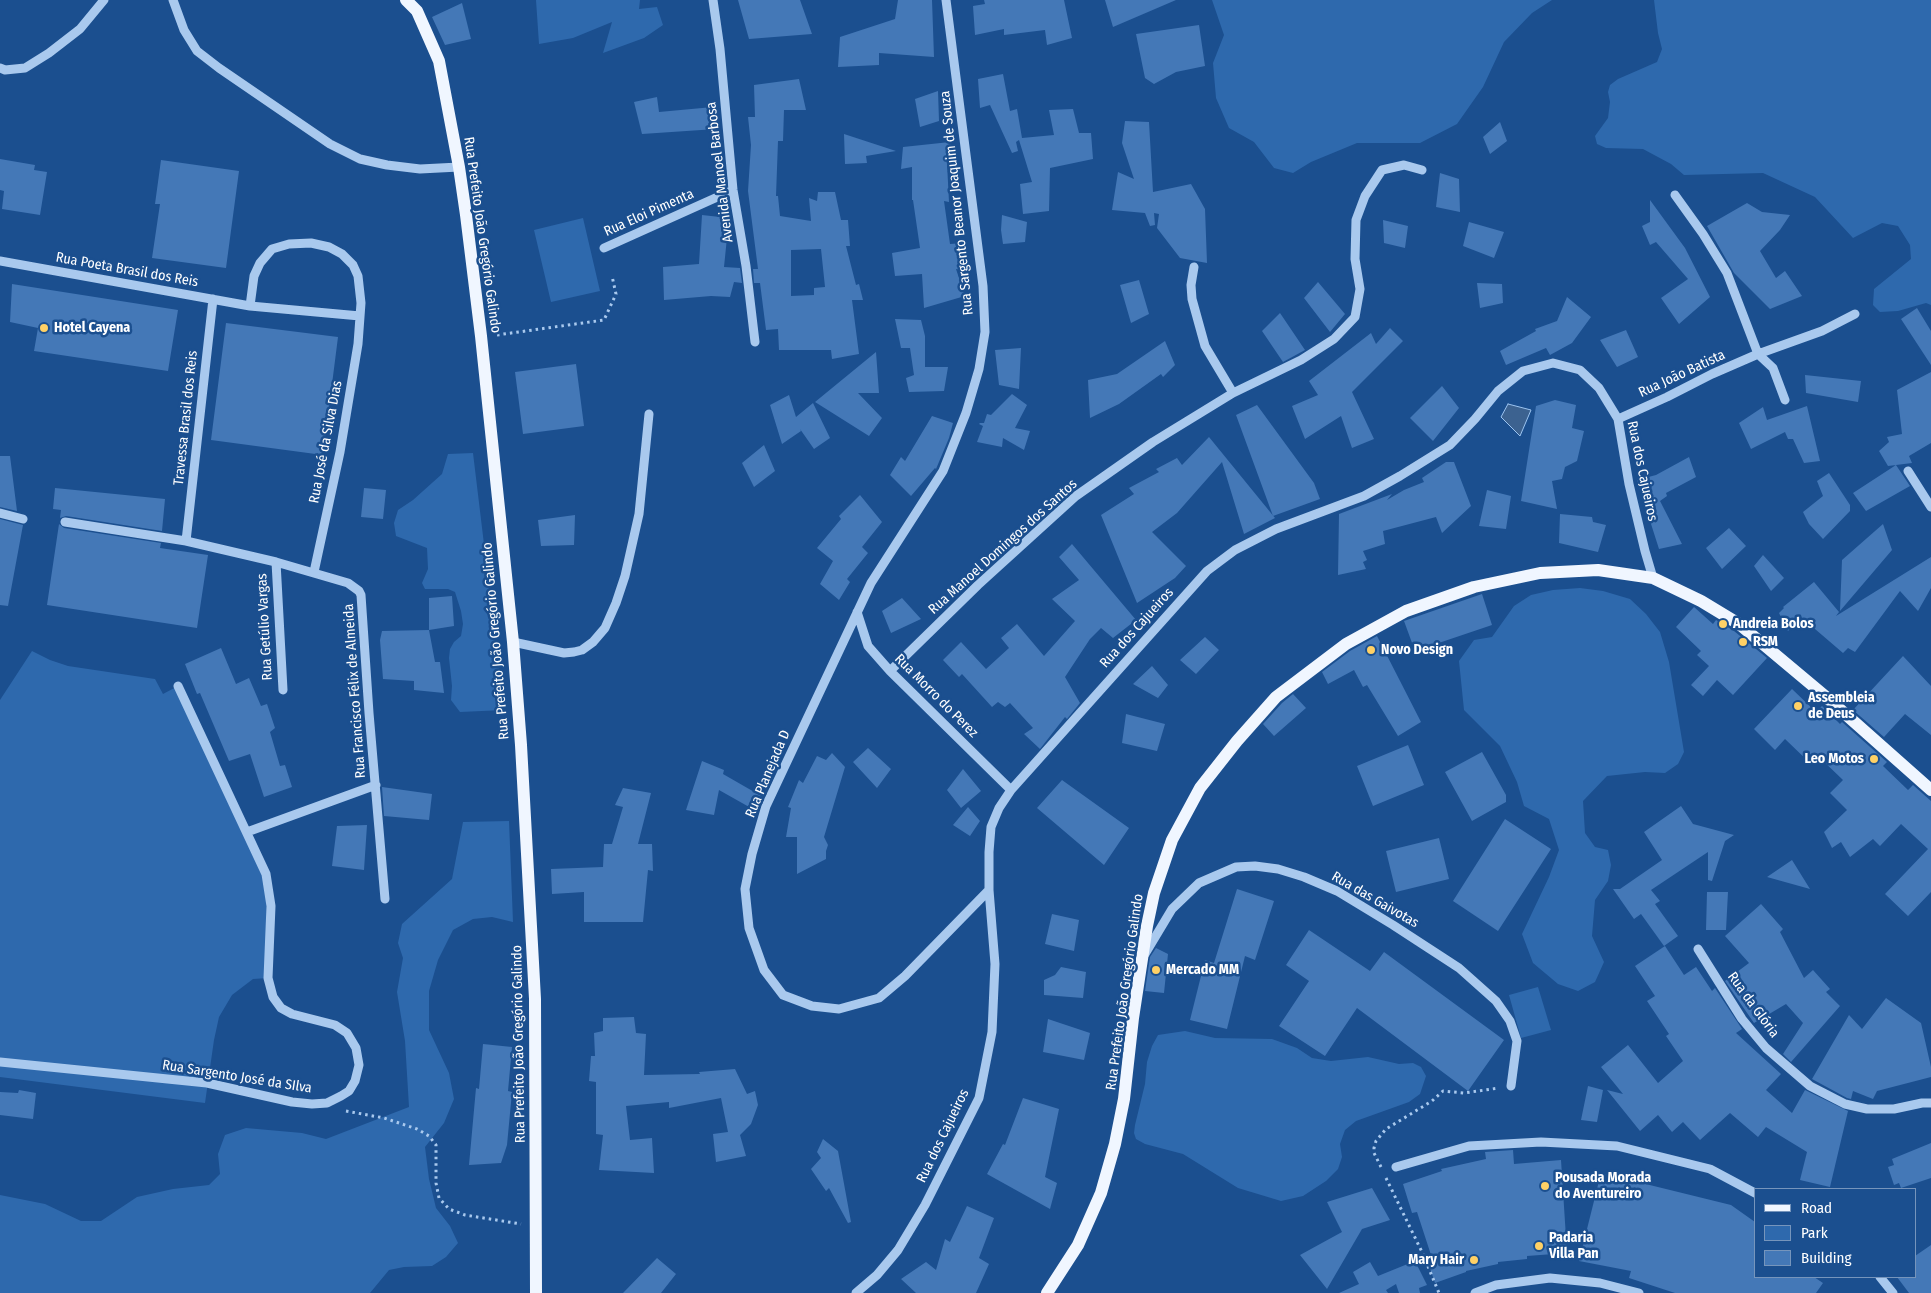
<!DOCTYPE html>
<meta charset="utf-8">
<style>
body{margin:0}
#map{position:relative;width:1931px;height:1293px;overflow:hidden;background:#1b4f8f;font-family:"Fira Sans Condensed",sans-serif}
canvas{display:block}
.legend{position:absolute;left:1754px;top:1188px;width:162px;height:90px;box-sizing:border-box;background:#1b4f8f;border:1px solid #7695bc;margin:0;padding:6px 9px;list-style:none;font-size:15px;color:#fff}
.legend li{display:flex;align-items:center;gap:10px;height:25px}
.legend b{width:25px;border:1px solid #7695bc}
</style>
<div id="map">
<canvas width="1931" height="1293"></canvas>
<ul class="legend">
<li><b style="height:6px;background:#f0f6ff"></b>Road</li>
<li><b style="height:14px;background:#2e69ad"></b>Park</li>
<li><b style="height:14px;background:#4478b7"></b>Building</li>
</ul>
</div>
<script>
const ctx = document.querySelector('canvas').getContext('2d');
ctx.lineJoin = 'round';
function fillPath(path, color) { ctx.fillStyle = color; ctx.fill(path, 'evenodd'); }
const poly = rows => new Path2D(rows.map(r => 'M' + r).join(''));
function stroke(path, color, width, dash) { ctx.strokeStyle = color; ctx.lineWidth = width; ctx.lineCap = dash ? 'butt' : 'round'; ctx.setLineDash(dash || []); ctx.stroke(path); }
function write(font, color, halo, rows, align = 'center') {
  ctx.font = font + ' "Fira Sans Condensed",sans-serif'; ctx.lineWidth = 5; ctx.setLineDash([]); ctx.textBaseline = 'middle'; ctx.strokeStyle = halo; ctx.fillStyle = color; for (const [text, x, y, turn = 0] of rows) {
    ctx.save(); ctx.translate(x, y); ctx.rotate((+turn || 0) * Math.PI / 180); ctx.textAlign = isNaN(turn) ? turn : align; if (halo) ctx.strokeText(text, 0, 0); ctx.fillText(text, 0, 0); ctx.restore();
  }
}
fillPath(poly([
 [536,0,640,0,639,9,657,7,663,25,644,38,603,53,612,22,573,38,539,44],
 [1212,0,1552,0,1532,13,1504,42,1483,87,1457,124,1420,143,1357,143,1311,162,1293,173,1274,168,1254,142,1229,128,1216,98,1213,63,1224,35],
 [1654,0,1931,0,1931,305,1926,303,1898,311,1880,312,1873,305,1874,289,1911,259,1910,245,1898,226,1882,223,1853,238,1815,197,1763,173,1684,175,1671,164,1643,149,1606,148,1597,144,1595,136,1608,118,1610,102,1608,92,1610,85,1618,79,1657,62,1662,49,1658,33],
 [583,218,600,291,551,302,534,230],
 [473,453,504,710,460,712,451,700,452,686,449,658,450,649,454,642,461,636,463,624,461,611,455,592,448,589,425,589,422,583,428,569,427,548,396,536,394,523,398,510,413,500,442,474,448,454],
 [1580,588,1603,591,1630,599,1646,614,1660,632,1669,662,1684,752,1678,764,1665,773,1645,772,1607,776,1583,801,1585,833,1595,847,1608,850,1611,865,1608,881,1595,900,1592,936,1604,962,1595,982,1578,991,1558,984,1533,963,1522,934,1549,877,1559,850,1549,819,1524,806,1517,782,1500,746,1464,710,1459,661,1474,640,1492,637,1514,606,1531,595,1553,590],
 [32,651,50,660,68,666,155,679,163,694,178,686,266,874,268,978,253,979,232,995,219,1017,214,1040,205,1103,0,1077,0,700],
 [509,821,513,922,492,917,473,919,453,930,438,960,429,991,429,1030,449,1073,454,1099,444,1123,425,1147,429,1179,436,1208,450,1226,458,1243,446,1257,432,1266,404,1267,389,1270,370,1293,0,1293,0,1195,45,1204,81,1221,101,1221,137,1197,173,1189,209,1185,220,1174,218,1154,225,1135,246,1128,302,1133,326,1139,409,1107,405,1041,397,992,403,958,398,943,402,924,452,879,463,822],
 [1538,987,1551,1030,1521,1038,1509,995],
 [1185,1031,1215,1038,1272,1039,1297,1048,1312,1058,1331,1061,1368,1057,1399,1064,1413,1063,1421,1067,1426,1076,1420,1094,1409,1102,1356,1121,1345,1130,1340,1144,1342,1157,1338,1169,1326,1181,1303,1196,1281,1201,1238,1188,1183,1154,1145,1144,1136,1139,1134,1133,1135,1125,1145,1084,1147,1062,1152,1046,1158,1035]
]), '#2e69ad');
const water = poly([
 [1508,404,1531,410,1520,436,1501,417,1508,404]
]);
fillPath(water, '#3c6290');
stroke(water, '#9cc4f0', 1);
fillPath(poly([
 [738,0,800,0,812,34,749,39],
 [898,0,932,0,934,57,879,53,879,65,838,67,840,37,895,19],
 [984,0,1064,0,1072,38,1047,45,1045,30,1004,35,1004,29,975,35,973,6,985,4],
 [1105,0,1176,0,1113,27],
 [462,3,471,39,445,45,432,17],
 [1199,25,1205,66,1176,72,1154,84,1145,78,1136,34],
 [1003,74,1010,111,1017,109,1022,138,1054,135,1049,110,1073,109,1079,133,1091,133,1093,159,1050,168,1049,211,1023,214,1020,184,1032,182,1019,140,1016,142,1018,151,1012,153,990,105,980,108,978,79],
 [799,79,806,110,784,110,783,141,778,141,776,196,778,196,780,216,811,221,809,198,817,201,818,192,835,192,841,220,848,220,850,246,846,246,856,285,859,284,863,300,852,300,859,354,832,359,831,350,779,350,778,329,766,330,760,283,754,283,753,269,758,269,748,191,751,145,748,117,755,117,754,85],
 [821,249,825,287,814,288,814,295,791,296,791,250],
 [938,91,939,121,920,127,915,99],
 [657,97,659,112,713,107,716,129,642,134,634,102],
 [1125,121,1149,122,1153,192,1191,184,1205,209,1207,263,1180,258,1157,228,1159,214,1154,213,1155,225,1150,226,1145,213,1112,210,1118,172,1134,179,1122,143],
 [1500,122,1507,141,1490,154,1483,137],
 [844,134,896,151,866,156,867,163,845,164],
 [950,142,958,162,947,163,949,202,944,201,950,244,964,243,969,271,956,269,965,296,924,308,922,274,895,276,892,253,920,248,913,200,912,200,912,167,901,169,903,147],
 [0,159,35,165,34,170,47,172,40,215,2,209,4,191,0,190],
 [161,160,239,171,226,268,152,258,160,204,155,204],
 [1440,173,1459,179,1460,212,1436,207],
 [1650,200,1685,248,1710,297,1679,324,1661,298,1688,279,1656,242,1650,245,1642,226,1650,222],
 [1747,203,1762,212,1790,215,1780,230,1760,251,1776,278,1785,271,1802,296,1770,309,1734,273,1707,226],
 [702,215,729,218,724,267,740,268,742,283,734,282,730,297,711,296,664,300,663,267,699,264],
 [1002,215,1027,222,1025,242,1003,244,1001,230],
 [1383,220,1408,226,1405,248,1384,243],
 [1469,222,1504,232,1494,258,1463,246],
 [1139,280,1149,314,1131,323,1120,285],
 [1318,282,1345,314,1330,332,1304,298],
 [1477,283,1502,284,1503,303,1480,308],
 [12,284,178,310,168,371,34,351,38,328,10,322],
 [1567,297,1591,317,1572,343,1550,355,1546,348,1506,365,1500,351,1536,331,1535,329,1557,321],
 [1917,308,1931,331,1931,365,1901,319],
 [1280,313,1305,350,1283,362,1262,331],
 [895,319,921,320,925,336,925,367,948,367,944,391,909,392,906,378,914,375,910,348,901,348],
 [226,323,338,337,323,455,211,440],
 [1390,328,1403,341,1352,392,1374,439,1352,448,1341,416,1305,439,1292,406,1318,395,1309,381,1371,333,1376,344],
 [1626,330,1638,357,1617,367,1600,340],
 [1165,341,1175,365,1163,377,1161,374,1119,404,1090,418,1088,380,1117,374],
 [1021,348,1019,389,999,385,995,350],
 [876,352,879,393,858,393,882,418,869,436,815,402],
 [576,364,584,426,523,434,515,372],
 [1931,372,1931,443,1909,456,1912,463,1888,466,1879,451,1889,442,1887,437,1902,434,1897,390],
 [1805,375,1861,381,1858,402,1806,393],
 [1442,386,1459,408,1433,441,1410,418],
 [1012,394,1027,405,1015,428,1030,431,1024,450,1003,438,1002,447,977,442,983,426,979,424,980,423,984,423,987,414,991,415],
 [789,395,796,417,813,403,830,438,814,449,800,429,801,431,782,444,770,405],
 [1555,400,1576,405,1572,428,1584,431,1577,461,1565,467,1562,479,1552,481,1557,509,1521,501,1536,406],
 [1257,405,1314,483,1320,499,1273,516,1236,415],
 [1807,406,1820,461,1804,463,1793,439,1788,439,1785,432,1751,449,1739,423,1763,407,1767,420],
 [932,416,953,423,949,438,936,469,935,468,911,496,890,475,901,457,905,461],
 [1209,437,1275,518,1244,534,1222,462,1177,513,1152,532,1186,566,1175,578,1137,603,1101,515,1134,494,1129,488,1159,472,1156,469,1177,458,1182,465],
 [764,445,775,471,754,487,742,463],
 [0,456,10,456,17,511,0,507],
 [1689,457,1696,477,1666,493,1667,496,1660,501,1682,544,1659,549,1637,480,1656,475],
 [1446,462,1454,462,1471,506,1442,533,1436,517,1383,531,1385,544,1363,551,1367,560,1363,562,1366,569,1338,575,1339,514,1392,494,1387,500,1404,490,1424,482,1422,478],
 [1896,465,1910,486,1866,511,1853,493],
 [1829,473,1850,505,1850,511,1823,539,1809,524,1803,512,1823,496,1817,481],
 [55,488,165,499,162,531,66,516,60,518,61,510,53,509],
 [364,488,386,490,383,519,361,517],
 [1487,490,1511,496,1506,529,1479,526],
 [860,495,882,522,862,547,868,553,847,579,850,582,839,600,820,584,833,561,817,548,841,519,839,516],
 [1560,514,1592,517,1593,522,1606,525,1598,552,1559,543],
 [575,515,574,545,541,546,538,520],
 [0,519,23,525,8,606,0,605],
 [59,524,64,528,161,543,160,548,208,555,197,628,47,605],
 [1883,524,1892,550,1840,611,1842,560],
 [1729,528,1746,546,1722,569,1706,548],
 [1072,544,1136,620,1113,638,1101,628,1090,639,1065,677,1080,703,1067,719,1065,717,1040,749,1024,734,1033,728,1010,703,1005,707,998,702,992,707,962,674,959,677,943,660,961,642,986,669,1009,648,1001,638,1017,624,1044,656,1075,621,1052,599,1079,580,1059,557],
 [1763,555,1784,578,1771,591,1754,566],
 [1931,557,1931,588,1918,611,1900,591,1855,652,1848,648,1843,653,1801,617,1788,631,1779,613,1784,608,1783,607,1814,582,1839,612,1836,616],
 [1482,594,1492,625,1415,651,1404,621],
 [452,596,454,626,429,630,429,598],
 [902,598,921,619,891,633,882,611],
 [1694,607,1713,624,1716,620,1734,631,1767,658,1733,695,1717,680,1703,696,1691,685,1709,666,1697,655,1701,651,1676,627],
 [429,630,435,662,440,662,444,693,414,690,414,681,383,679,380,640,382,631],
 [1377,636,1421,722,1398,736,1367,685,1363,687,1354,670,1328,684,1322,672,1350,651],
 [1205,637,1219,650,1196,674,1180,660],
 [221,648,236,684,249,678,261,706,267,704,275,728,270,732,280,766,285,765,292,787,264,797,250,754,229,761,200,693,197,694,185,664],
 [1903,656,1931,686,1931,735,1905,714,1884,737,1853,710],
 [1152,666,1168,685,1158,698,1133,684],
 [1792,689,1816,712,1822,706,1840,724,1842,722,1887,762,1883,766,1908,790,1913,785,1931,801,1931,892,1908,916,1885,894,1928,849,1901,824,1880,846,1873,839,1850,857,1841,842,1832,848,1824,832,1847,810,1830,793,1843,780,1819,757,1811,764,1785,739,1775,750,1754,729],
 [1293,694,1306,708,1274,736,1263,724,1282,703],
 [1126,714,1165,724,1157,751,1122,743],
 [1408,745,1424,785,1373,806,1357,766],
 [868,748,891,769,877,788,853,762],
 [1482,752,1506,795,1506,802,1472,821,1445,772],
 [832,753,845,767,824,837,828,845,826,851,826,859,797,874,797,837,786,837,791,808,788,807,799,780,803,783,817,756,826,760],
 [702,761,724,770,723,774,763,797,758,812,719,790,714,815,686,810],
 [963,769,981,791,961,808,947,790],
 [1062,780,1129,828,1104,865,1037,808],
 [382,787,432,794,429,820,384,816],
 [623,788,651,793,638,844,652,844,653,871,648,870,643,922,584,922,584,892,552,894,551,869,603,867,604,844,612,844,623,807,615,805],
 [1681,806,1693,824,1734,835,1725,841,1712,881,1708,880,1708,852,1651,890,1660,901,1655,904,1678,936,1664,946,1641,914,1634,919,1613,889,1620,889,1662,860,1644,832],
 [968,807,980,821,970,836,953,825],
 [1505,819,1551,849,1498,931,1453,901],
 [367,825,364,870,332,866,337,826],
 [1439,838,1449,879,1396,892,1386,851],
 [1792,860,1810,889,1767,877],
 [1237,889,1274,901,1255,960,1245,956,1227,1029,1190,1020,1205,960,1214,963],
 [1707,892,1728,892,1726,930,1706,930],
 [1761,904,1783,929,1780,932,1804,978,1813,970,1830,989,1826,992,1840,1006,1791,1062,1783,1054,1803,1023,1786,1004,1754,1023,1725,981,1749,963,1725,936],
 [1052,914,1079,920,1074,951,1045,944],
 [1309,930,1370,971,1384,952,1504,1040,1468,1091,1357,1008,1325,1056,1279,1026,1309,981,1286,965],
 [1665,946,1684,975,1696,967,1712,991,1715,988,1742,1029,1736,1033,1781,1074,1766,1090,1792,1113,1805,1090,1848,1111,1830,1187,1800,1180,1807,1152,1766,1127,1758,1137,1730,1113,1700,1140,1683,1122,1672,1132,1658,1115,1640,1131,1607,1090,1623,1094,1601,1067,1628,1045,1658,1083,1683,1061,1666,1036,1669,1034,1647,1001,1655,996,1635,966],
 [1156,948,1168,954,1164,993,1145,991,1150,957],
 [1061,967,1086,972,1083,998,1044,995,1044,980,1055,975],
 [1886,998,1921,1023,1931,1067,1931,1077,1877,1091,1873,1099,1853,1091,1851,1099,1847,1098,1812,1079,1849,1015,1862,1029],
 [634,1017,636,1033,646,1034,644,1075,700,1074,699,1072,735,1069,747,1094,755,1091,758,1105,751,1124,740,1135,746,1156,716,1162,713,1134,728,1132,721,1098,669,1108,669,1102,626,1106,630,1140,652,1138,654,1173,599,1170,603,1135,596,1134,596,1082,589,1081,591,1056,595,1056,594,1033,603,1031,603,1018],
 [1048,1019,1090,1033,1084,1060,1043,1052],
 [483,1044,512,1047,508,1091,512,1092,507,1145,501,1163,469,1165,476,1088,479,1089],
 [1588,1086,1603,1090,1597,1122,1581,1120],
 [19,1090,36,1093,33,1119,0,1115,0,1092,18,1093],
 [1023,1098,1059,1109,1045,1177,1057,1183,1050,1209,987,1174,1003,1144,1005,1145],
 [823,1139,838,1151,851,1222,848,1223,829,1188,826,1191,811,1169,821,1158,817,1152],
 [1931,1143,1931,1178,1901,1188,1899,1183,1894,1185,1888,1167,1894,1165,1892,1159],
 [1513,1150,1514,1164,1561,1160,1567,1253,1527,1256,1527,1259,1498,1262,1498,1264,1466,1271,1466,1272,1435,1283,1426,1256,1431,1255,1417,1212,1412,1213,1403,1184,1442,1171,1441,1169,1486,1159,1485,1152],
 [1601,1173,1731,1205,1755,1222,1755,1277,1814,1277,1823,1283,1816,1293,1675,1293,1629,1278,1631,1271,1579,1261],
 [1372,1188,1390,1220,1362,1229,1327,1289,1300,1255,1342,1232,1327,1202],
 [967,1206,994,1218,979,1258,989,1264,976,1293,916,1293,901,1279,926,1262,936,1270,945,1239,950,1242],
 [1931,1245,1931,1293,1909,1293,1897,1277,1915,1277,1915,1256],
 [657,1258,676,1274,661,1293,623,1293],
 [1415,1261,1427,1285,1419,1288,1420,1293,1399,1293,1396,1284,1386,1290,1388,1293,1339,1293,1359,1284,1353,1272,1370,1262,1378,1276]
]), '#4478b7');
stroke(poly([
 [497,335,604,320,616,294,612,276],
 [346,1111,384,1118,417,1129,429,1136,436,1145,436,1183,439,1198,449,1209,465,1215,521,1224],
 [1381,1167,1374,1153,1374,1148,1376,1141,1386,1129,1432,1101,1443,1091,1464,1093,1499,1088],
 [1386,1178,1422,1252,1439,1293]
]), '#a9c9ee', 3, [2.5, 4]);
stroke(poly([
 [173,0,184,30,197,51,219,68,330,144,360,159,387,165,420,169,459,167],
 [713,0,720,49,733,190,746,266,755,342],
 [946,0,983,286,985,332,979,369,966,413,943,471,871,583,766,806,752,854,745,889,749,928,764,970,783,995,812,1006,839,1009,879,998,905,976,989,890],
 [0,68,5,70,25,68,49,53,80,29,104,0],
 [1675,195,1703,234,1727,273,1758,354,1773,368,1785,400],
 [604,248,733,190],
 [0,261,250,306,360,316],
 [1194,267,1191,285,1192,299,1205,346,1233,393],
 [250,306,254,276,260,263,272,249,289,244,311,243,329,247,342,254,353,265,358,276,361,303,358,344,340,452,314,572],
 [1618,419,1667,397,1712,374,1758,354,1822,331,1855,314],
 [1908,471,1931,507],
 [0,513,23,519],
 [65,522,186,541,276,562,348,583,359,591,361,595,369,713,385,899],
 [186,541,213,299],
 [276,562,283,690],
 [857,612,868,646,890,671,1011,790],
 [513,642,564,653,574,652,582,650,593,642,605,628,616,603,625,576,639,514,649,414],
 [890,671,978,585,1076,496,1153,442,1233,393,1301,360,1334,339,1355,317,1360,289,1355,259,1356,220,1365,196,1382,170,1404,165,1422,170],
 [247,832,376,785],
 [1698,949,1742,1019,1766,1048,1810,1086,1845,1104,1867,1109,1894,1109,1922,1103,1931,1103],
 [1145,954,1172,909,1199,883,1236,867,1255,866,1278,869,1304,877,1337,891,1393,925,1459,968,1496,1001,1510,1021,1517,1041,1511,1086],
 [0,1062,207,1083,292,1102,312,1104,327,1103,341,1096,349,1091,355,1081,359,1065,356,1048,347,1033,335,1025,292,1014,281,1008,273,997,268,978,271,906,266,874,178,686],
 [1396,1167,1469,1146,1541,1142,1617,1146,1710,1169,1755,1193],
 [1880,1277,1893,1293],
 [856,1293,877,1275,898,1250,925,1205,979,1098,992,1032,995,964,989,890,989,852,991,827,999,808,1011,790,1207,571,1235,550,1276,529,1364,496,1400,476,1450,445,1475,419,1498,391,1523,371,1553,363,1580,370,1599,388,1618,419,1629,484,1645,551,1653,578],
 [1475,1293,1496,1285,1550,1278,1600,1283,1639,1293]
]), '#a9c9ee', 9);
stroke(poly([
 [406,0,417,11,439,61,459,167,466,215,481,336,513,642,521,745,535,999,536,1293],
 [1047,1293,1078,1245,1101,1193,1115,1144,1124,1099,1133,1018,1147,926,1154,893,1172,840,1200,788,1237,741,1276,697,1346,644,1406,611,1474,587,1540,573,1598,570,1653,578,1701,601,1739,624,1825,696,1931,790]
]), '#f0f6ff', 12);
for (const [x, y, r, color] of [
 [44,328,5,"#ffd166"],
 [1723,624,5,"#ffd166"],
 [1743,642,5,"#ffd166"],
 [1371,650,5,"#ffd166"],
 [1798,706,5,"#ffd166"],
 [1874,759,5,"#ffd166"],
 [1156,970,5,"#ffd166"],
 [1545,1186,5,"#ffd166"],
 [1539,1246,5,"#ffd166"],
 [1474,1260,5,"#ffd166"]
]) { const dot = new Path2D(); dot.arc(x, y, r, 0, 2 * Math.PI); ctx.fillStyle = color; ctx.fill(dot); stroke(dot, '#1b4f8f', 2); }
write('14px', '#fff', '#1b4f8f', [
 ["Avenida Manoel Barbosa",720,172,-97],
 ["Rua Sargento Beanor Joaquim de Souza",957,203,-96],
 ["Rua Eloi Pimenta",649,213,-24],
 ["Rua Prefeito João Gregório Galindo",482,235,82],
 ["Rua Poeta Brasil dos Reis",127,270,10],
 ["Rua João Batista",1682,374,-25],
 ["Travessa Brasil dos Reis",186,418,-84],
 ["Rua José da Silva Dias",326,442,-79],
 ["Rua dos Cajueiros",1642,471,78],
 ["Rua Manoel Domingos dos Santos",1003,547,-42],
 ["Rua Getúlio Vargas",265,627,-93],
 ["Rua dos Cajueiros",1137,628,-48],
 ["Rua Prefeito João Gregório Galindo",496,641,-95],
 ["Rua Francisco Félix de Almeida",355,691,-94],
 ["Rua Morro do Perez",936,696,45],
 ["Rua Planejada D",768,774,-67],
 ["Rua das Gaivotas",1375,900,30],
 ["Rua Prefeito João Gregório Galindo",1125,992,-82],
 ["Rua da Glória",1753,1005,54],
 ["Rua Prefeito João Gregório Galindo",519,1044,-91],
 ["Rua Sargento José da SIlva",237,1077,9],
 ["Rua dos Cajueiros",943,1136,-64]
]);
write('bold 14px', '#fff', '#1b4f8f', [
 ["Hotel Cayena",54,328],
 ["Andreia Bolos",1733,624],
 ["RSM",1753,642],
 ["Novo Design",1381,650],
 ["Assembleia",1808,698],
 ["de Deus",1808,714],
 ["Leo Motos",1864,759,"right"],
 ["Mercado MM",1166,970],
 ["Pousada Morada",1555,1178],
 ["do Aventureiro",1555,1194],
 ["Padaria",1549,1238],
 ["Villa Pan",1549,1254],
 ["Mary Hair",1464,1260,"right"]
], 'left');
</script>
